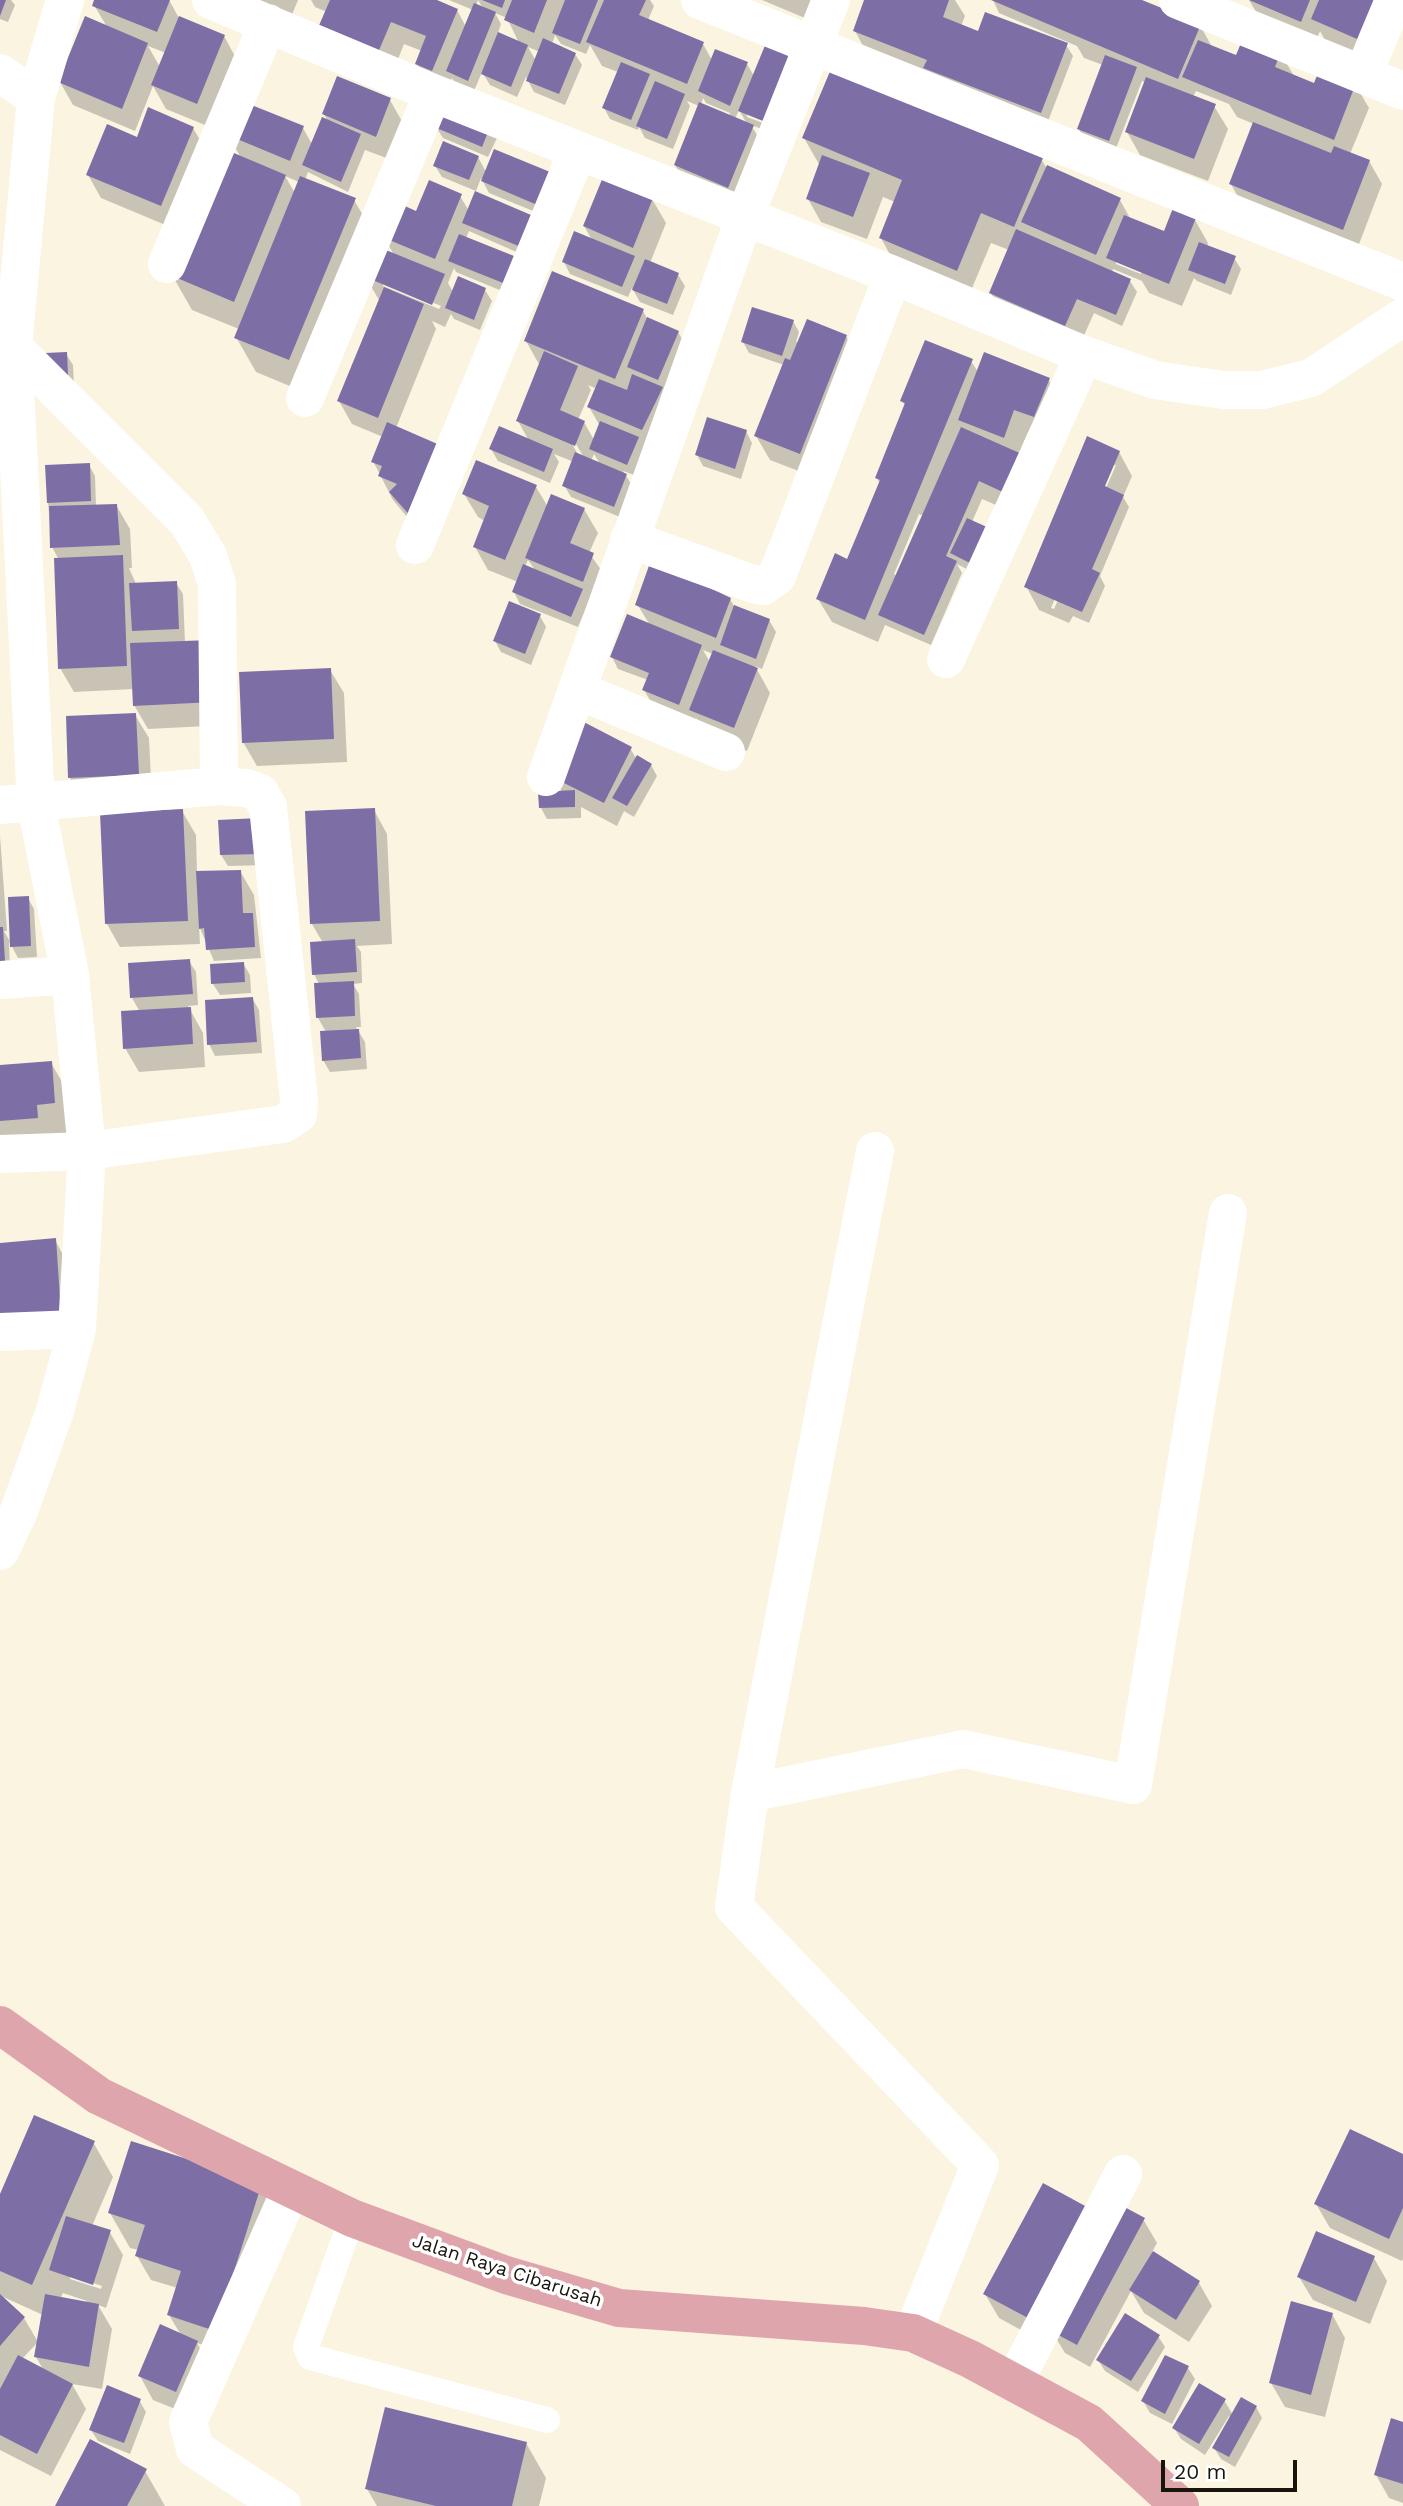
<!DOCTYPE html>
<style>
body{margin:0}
#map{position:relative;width:1403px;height:2506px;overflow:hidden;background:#faf4e1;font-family:"Work Sans",sans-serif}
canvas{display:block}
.scale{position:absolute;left:1161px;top:2460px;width:136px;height:32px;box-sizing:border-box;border:4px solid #17150e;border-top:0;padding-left:9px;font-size:21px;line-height:24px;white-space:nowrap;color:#17150e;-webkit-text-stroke:5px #fff;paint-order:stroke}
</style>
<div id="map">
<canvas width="1403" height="2506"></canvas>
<div class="scale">20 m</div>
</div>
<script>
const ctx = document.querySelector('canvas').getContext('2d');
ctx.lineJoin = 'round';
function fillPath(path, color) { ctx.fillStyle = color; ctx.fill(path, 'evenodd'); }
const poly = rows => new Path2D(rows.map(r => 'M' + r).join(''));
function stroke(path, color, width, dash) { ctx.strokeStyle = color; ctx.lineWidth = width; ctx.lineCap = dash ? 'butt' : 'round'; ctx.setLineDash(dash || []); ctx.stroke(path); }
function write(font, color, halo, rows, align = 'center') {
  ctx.font = font + ' "Work Sans",sans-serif'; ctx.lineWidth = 7; ctx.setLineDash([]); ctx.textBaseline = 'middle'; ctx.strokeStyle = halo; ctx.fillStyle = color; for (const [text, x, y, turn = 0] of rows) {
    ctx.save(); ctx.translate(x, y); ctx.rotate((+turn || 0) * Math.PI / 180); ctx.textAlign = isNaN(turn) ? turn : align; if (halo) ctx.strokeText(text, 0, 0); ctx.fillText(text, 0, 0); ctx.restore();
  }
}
fillPath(poly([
 [0,0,11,0,15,5,8,22,0,19],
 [96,0,169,0,179,18,224,36,237,60,210,127,166,109,153,86,135,131,73,105,60,82,107,27,94,5],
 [148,46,166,53,160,67],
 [229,0,298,0,287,27],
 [311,0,432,0,457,10,466,27,473,10,449,0,478,0,476,6,482,7,478,0,650,0,654,6,648,20,703,44,712,60,716,51,747,64,754,76,767,45,790,55,797,66,770,132,751,125,766,150,742,210,689,189,675,165,699,106,687,101,690,106,673,149,645,138,639,127,638,130,610,119,604,108,618,72,602,66,590,45,586,54,561,44,555,35,552,44,575,54,582,65,565,105,534,92,526,77,517,97,490,85,482,72,474,91,455,83,452,78,445,94,430,87,417,64,422,51,404,44,391,77,333,53,319,30,327,12,315,7],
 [495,13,507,18,519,43,498,33,501,24],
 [528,47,540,52,536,61],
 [703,98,706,103,730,113,729,116,701,105],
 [739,110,747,124,735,119],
 [747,113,772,123,771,126,747,117],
 [762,0,834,0,824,26],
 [866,0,955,0,965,16,961,26,977,32,1066,45,1073,56,1047,124,868,55,855,31],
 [993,0,1138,0,1200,25,1212,47,1237,57,1280,52,1294,76,1315,85,1355,84,1369,108,1350,154,1369,161,1382,184,1356,252,1244,208,1231,184,1254,124,1237,117,1229,104,1196,91,1193,97,1214,106,1228,129,1208,181,1140,155,1127,132,1146,83,1142,81,1115,151,1085,140,1079,129,1103,65,1084,58,1077,46,999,13],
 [1249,0,1382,0,1370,61,1326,42,1320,31,1314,45,1262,22],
 [390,100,403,123,389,159,365,150,348,192,308,172,305,180,354,200,374,234,309,394,256,372,236,337,239,329,192,310,172,275,241,158,227,133,303,128,312,144,328,122,324,114],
 [285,176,299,182,295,193],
 [444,107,497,138,488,157,443,138,436,127],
 [193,128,207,152,175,229,101,198,88,175,138,139],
 [804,138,1041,159,1046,167,1120,200,1131,220,1165,234,1195,220,1208,243,1207,247,1234,258,1241,269,1231,295,1197,281,1194,278,1182,306,1149,293,1142,281,1113,269,1112,273,1130,281,1137,292,1122,326,1094,313,1078,349,1004,316,991,293,1009,250,991,243,970,293,894,262,881,238,895,202,883,197,867,239,821,222,808,199,820,166],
 [1116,260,1142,271,1141,274,1116,264],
 [495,151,548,217,489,193,481,178,476,191,442,177,435,166,478,157,486,172],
 [476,194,532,259,469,231,466,238,519,298,456,272,454,268,448,283,453,292,485,290,492,301,480,330,454,319,451,314,445,327,432,321,436,329,396,428,428,542,393,500,373,461,383,437,352,424,339,401,379,300,365,276,394,255,384,237,417,213,460,196,469,211],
 [383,282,441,306,439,309,383,286],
 [652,199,666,223,650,263,678,275,685,286,673,315,640,302,632,288,628,297,570,274,564,262,592,240,584,226],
 [643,311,648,320,678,332,685,344,634,475,623,471,633,487,620,517,571,497,564,485,574,462,554,454,559,462,550,483,498,461,491,449,529,441,518,421,540,366,526,341],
 [588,385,597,389,589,407,600,426,594,440,584,422,578,420,591,390],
 [572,437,583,456,579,456,569,439],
 [594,454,600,464,591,461],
 [793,321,799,332,796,342,846,336,852,348,814,477,770,460,756,436,784,365,749,353,743,342],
 [66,354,73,365,74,386,54,387],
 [971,361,978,372,1048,379,1062,403,1048,440,1028,432,1019,455,1021,516,982,499,972,522,978,575,957,564,962,573,931,645,885,625,878,642,832,622,818,599,848,561,880,484,877,478,906,407,902,401],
 [919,514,924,516,897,576,894,574],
 [746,431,752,443,741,479,703,466,697,455],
 [1119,452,1132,476,1123,497,1129,507,1100,576,1105,586,1089,623,1073,616,1069,623,1039,610,1026,586],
 [1112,465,1116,465,1054,609,1051,608],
 [89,465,95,476,96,506,116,505,130,529,132,568,129,568,136,584,176,583,183,594,185,643,226,725,148,729,134,705,134,689,74,692,60,668,59,560,52,547,48,502],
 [536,487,548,507,584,509,598,533,589,553,607,578,589,601,578,627,520,604,514,592,518,582,488,570,475,547,485,521,478,517,464,494],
 [528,560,535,570,525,567],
 [730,599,734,606,769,620,776,632,762,669,755,666,770,693,747,751,705,734,696,718,693,727,658,714,644,690,648,680,618,669,612,657,650,625,637,604],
 [703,650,713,654,710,662],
 [540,616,546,627,531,665,501,652,495,641],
 [330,670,344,693,347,762,257,766,243,742],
 [135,715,149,738,152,799,84,801,70,778,68,718],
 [630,748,637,760,651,765,657,776,634,817,624,811,617,826,581,807,581,818,547,819,541,808,562,792,552,776],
 [374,810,387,834,392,944,357,946,361,952,362,983,353,984,359,994,361,1027,356,1027,365,1042,367,1069,330,1072,323,1060,326,1032,318,1018,319,984,314,974,323,943,312,924],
 [182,811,196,835,197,873,240,871,254,895,261,958,214,961,199,926,200,944,120,947,107,924],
 [265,831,266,865,228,866,221,855],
 [0,836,7,931,4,931,12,945,28,898,34,909,37,957,18,958,9,941,10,972,0,973],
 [189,961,196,972,198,1005,188,1006,203,1033,205,1067,139,1072,125,1048,140,1012,132,998,130,965],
 [243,963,250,975,251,993,220,995,213,984,212,966],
 [252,998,259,1010,262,1053,215,1056,209,1044],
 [51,1063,71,1097,74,1138,0,1156,0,1067],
 [55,1240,68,1264,74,1337,0,1244],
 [93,2142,113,2177,92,2226,109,2231,123,2255,106,2308,98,2305,112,2329,102,2389,72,2384,86,2409,51,2476,0,2450,0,2198],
 [70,2275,102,2286,101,2289,70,2279],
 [63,2293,87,2301,87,2303,60,2299],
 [1,2296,43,2315,36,2357,44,2371,22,2359,38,2342,24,2318],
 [1403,2155,1403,2259,1402,2261,1330,2228,1316,2204],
 [261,2185,281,2219,229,2353,197,2343,210,2365,190,2415,153,2400,140,2376,181,2335,169,2315,178,2288,151,2280,137,2256,139,2250,130,2248,110,2213],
 [1044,2186,1041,2341,999,2318,985,2294],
 [1143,2219,1157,2243,1152,2252,1199,2283,1212,2306,1189,2342,1144,2313,1131,2291,1090,2367,1065,2353,1051,2330],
 [1374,2258,1387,2281,1370,2324,1313,2300,1299,2277],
 [1332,2314,1345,2338,1325,2417,1285,2407,1271,2383],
 [1158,2336,1165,2347,1138,2392,1105,2371,1098,2360],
 [1188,2368,1195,2379,1172,2424,1150,2413,1143,2401],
 [139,2400,146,2412,130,2454,98,2441,91,2430],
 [1224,2400,1233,2415,1256,2407,1262,2418,1235,2467,1221,2459,1214,2448,1231,2418,1229,2416,1205,2455,1181,2439,1174,2428],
 [1403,2424,1403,2503,1389,2498,1376,2475],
 [526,2443,546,2478,539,2506,377,2506,367,2489],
 [145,2471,165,2506,57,2506]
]), '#0003');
fillPath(poly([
 [0,0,6,0,0,16],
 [94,0,170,0,157,32,92,6],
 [330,0,437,0,458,9,432,71,415,64,426,36,391,22,377,55,317,30],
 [482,0,505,0,502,8],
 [512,0,547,0,534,33,504,20],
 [565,0,598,0,580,44,552,33],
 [604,0,646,0,639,15,704,42,687,84,586,42],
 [864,0,949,0,943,17,978,31,985,12,1068,43,1041,113,923,68,927,60,853,31],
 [991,0,1142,0,1201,24,1178,79],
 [1249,0,1310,0,1301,22],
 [1319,0,1374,0,1357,39,1311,19],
 [474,3,496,12,468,81,446,71],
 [85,16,148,43,122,109,58,82],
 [179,16,225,35,197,104,151,85],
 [498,32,528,45,511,87,481,74],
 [1244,36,1281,51,1275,67,1314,83,1320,68,1356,83,1334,140,1182,77,1198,40,1236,55],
 [543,38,576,53,559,94,526,81],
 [766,43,791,53,763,121,738,111],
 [715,49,748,62,730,106,698,91],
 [1105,55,1137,67,1109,141,1077,129],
 [621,62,650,74,631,120,602,108],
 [831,69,1043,158,1014,227,981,213,957,271,879,238,902,180,802,138],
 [337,76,391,98,376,137,322,114],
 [1146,77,1216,104,1194,159,1125,132],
 [655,81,685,94,667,139,636,126],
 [239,100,304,126,290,161,225,134],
 [699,102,754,125,728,188,674,165],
 [443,105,491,125,482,147,434,127],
 [148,107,194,127,161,206,86,175,107,124,137,137],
 [322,117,361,134,341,182,302,165],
 [1253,122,1331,153,1334,146,1370,160,1343,230,1229,184],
 [443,141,479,156,469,180,433,166],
 [222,148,286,175,234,302,170,275],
 [494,149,555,174,542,207,481,181],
 [822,155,870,173,853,217,806,199],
 [1047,165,1121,198,1096,255,1021,222],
 [300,176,356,198,289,360,234,338],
 [603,177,653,198,633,248,583,226],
 [429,180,462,194,435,259,382,237,396,202,416,211],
 [475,191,538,218,526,249,462,223],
 [1173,208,1196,218,1169,284,1106,258,1124,215,1164,231],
 [1016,229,1131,279,1116,315,1077,299,1065,326,989,293],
 [574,231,635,256,622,287,562,262],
 [459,234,524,260,513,287,448,261],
 [1199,242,1236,256,1225,284,1188,270],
 [376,246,445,274,432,305,363,276],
 [645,259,679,273,667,304,632,290],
 [552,271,644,309,615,379,524,341],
 [458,276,486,288,474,320,445,308],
 [384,287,424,304,378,418,337,401],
 [752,307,794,320,782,356,741,342],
 [647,317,679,331,658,380,627,367],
 [807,319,847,335,800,454,754,436,785,358,790,360],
 [925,340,973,359,865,620,816,599,835,553,847,559,880,480,875,478,905,403,900,401],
 [544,351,578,366,560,410,585,421,575,446,516,421],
 [67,352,68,375,46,376,45,353],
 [984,352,1050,378,1034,417,1014,410,1004,438,958,420],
 [632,374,663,387,642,430,587,407,599,379,627,390],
 [707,417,747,430,735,469,695,455],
 [600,421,639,437,627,465,589,449],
 [387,422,442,446,414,520,389,492,397,484,378,476,382,466,371,462],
 [499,426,553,449,544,472,489,449],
 [961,427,1024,455,1007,494,979,481,946,556,957,561,924,635,878,615],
 [1087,436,1120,451,1105,486,1124,495,1092,569,1100,573,1082,612,1024,587],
 [575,452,627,474,614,507,562,486],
 [476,460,537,485,505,560,473,547,489,506,462,494],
 [90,463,91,501,47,503,45,465],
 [551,494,585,508,570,543,594,553,583,582,525,558],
 [117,504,120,545,50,548,49,506],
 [967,518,989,528,972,564,950,553],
 [123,555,127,666,58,669,54,558],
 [651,560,731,598,716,638,635,605],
 [523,564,583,589,571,617,512,592],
 [177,581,179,629,132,631,129,583],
 [509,601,541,614,525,654,493,641],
 [734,605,770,619,756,659,720,645],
 [627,614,702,645,679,705,642,690,649,673,610,657],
 [211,640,214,702,133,706,130,643],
 [713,650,758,668,734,728,689,710],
 [331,668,334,739,242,743,239,672],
 [136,713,139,775,68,778,66,716],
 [578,719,632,747,604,803,550,776],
 [637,755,652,764,627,806,612,798],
 [575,790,575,807,539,808,538,792],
 [375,808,380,921,310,924,305,811],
 [183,809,188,921,105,924,100,813],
 [259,818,261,854,220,855,218,820],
 [241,870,243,913,253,913,255,947,206,950,204,928,199,929,196,871],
 [29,896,31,946,10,947,8,897],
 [0,927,3,927,5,961,0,962],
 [355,939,357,972,312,975,310,942],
 [190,959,193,994,130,998,128,963],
 [244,962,245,982,211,984,210,964],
 [354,981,355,1016,316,1018,314,983],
 [253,997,257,1042,207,1045,205,1000],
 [191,1007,193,1044,123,1049,121,1011],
 [359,1029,361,1058,322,1061,320,1031],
 [52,1061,55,1103,37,1105,38,1118,0,1121,0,1065],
 [56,1238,61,1314,0,1318,0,1243],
 [34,2115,95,2141,32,2285,0,2271,0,2194],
 [1350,2129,1403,2154,1403,2208,1389,2239,1314,2204],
 [131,2141,262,2183,215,2331,167,2315,181,2271,135,2256,145,2225,108,2213],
 [1043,2183,1087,2207,1028,2318,983,2294],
 [1117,2203,1145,2218,1077,2345,1049,2330],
 [66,2216,111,2230,93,2285,49,2270],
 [1316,2231,1375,2256,1356,2302,1297,2277],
 [1153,2251,1200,2281,1176,2320,1129,2290],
 [0,2294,25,2317,0,2346],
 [45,2294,99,2304,89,2367,34,2357],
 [1291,2301,1333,2313,1311,2395,1269,2383],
 [1125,2313,1160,2335,1131,2381,1096,2360],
 [160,2324,198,2341,176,2392,138,2376],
 [18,2355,73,2384,37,2454,0,2435,0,2389],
 [1165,2355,1189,2366,1165,2414,1141,2401],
 [1199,2383,1226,2399,1199,2444,1172,2428],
 [107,2385,141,2399,124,2443,89,2430],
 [1241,2397,1257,2406,1229,2457,1212,2448],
 [385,2407,527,2442,512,2506,436,2506,365,2489],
 [1391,2418,1403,2422,1403,2484,1374,2475],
 [90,2439,147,2469,127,2506,55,2506]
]), '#7d6fa6');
stroke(poly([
 [352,2218,306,2347,310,2357,547,2420]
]), '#fff', 26);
stroke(poly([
 [211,0,433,93,893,275,1084,355,1155,380,1223,390,1262,390,1311,378,1403,317],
 [700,0,1403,282],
 [1178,0,1403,91],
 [0,73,36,98],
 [1363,75,1394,0],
 [167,264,268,23],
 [5,339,187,521,208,556,217,584,219,786],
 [305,398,433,93],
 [629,539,753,584,763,586,777,576,893,275],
 [415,545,578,150],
 [946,659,1084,355],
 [577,690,726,752],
 [546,777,745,216,831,0],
 [0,805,219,786,247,788,260,793,268,807,299,1100,298,1114,283,1124,87,1151,0,1154],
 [0,980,70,975],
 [875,1151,750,1793,734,1907,980,2165,913,2333],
 [0,1332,77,1329],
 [0,1551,19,1511,55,1411,77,1329,87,1151,70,975,36,804,13,347,36,98,65,0],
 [750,1793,963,1749,1133,1785,1228,1213],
 [1014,2382,1123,2174],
 [282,2506,195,2449,188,2422,291,2189]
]), '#fff', 38);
stroke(poly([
 [0,2025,99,2096,352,2218,506,2275,619,2308,864,2326,913,2333,970,2359,1089,2423,1180,2506]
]), '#dfa5ac', 38);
write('19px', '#17150e', '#fff', [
 ["Jalan Raya Cibarusah",507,2271,18]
]);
</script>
